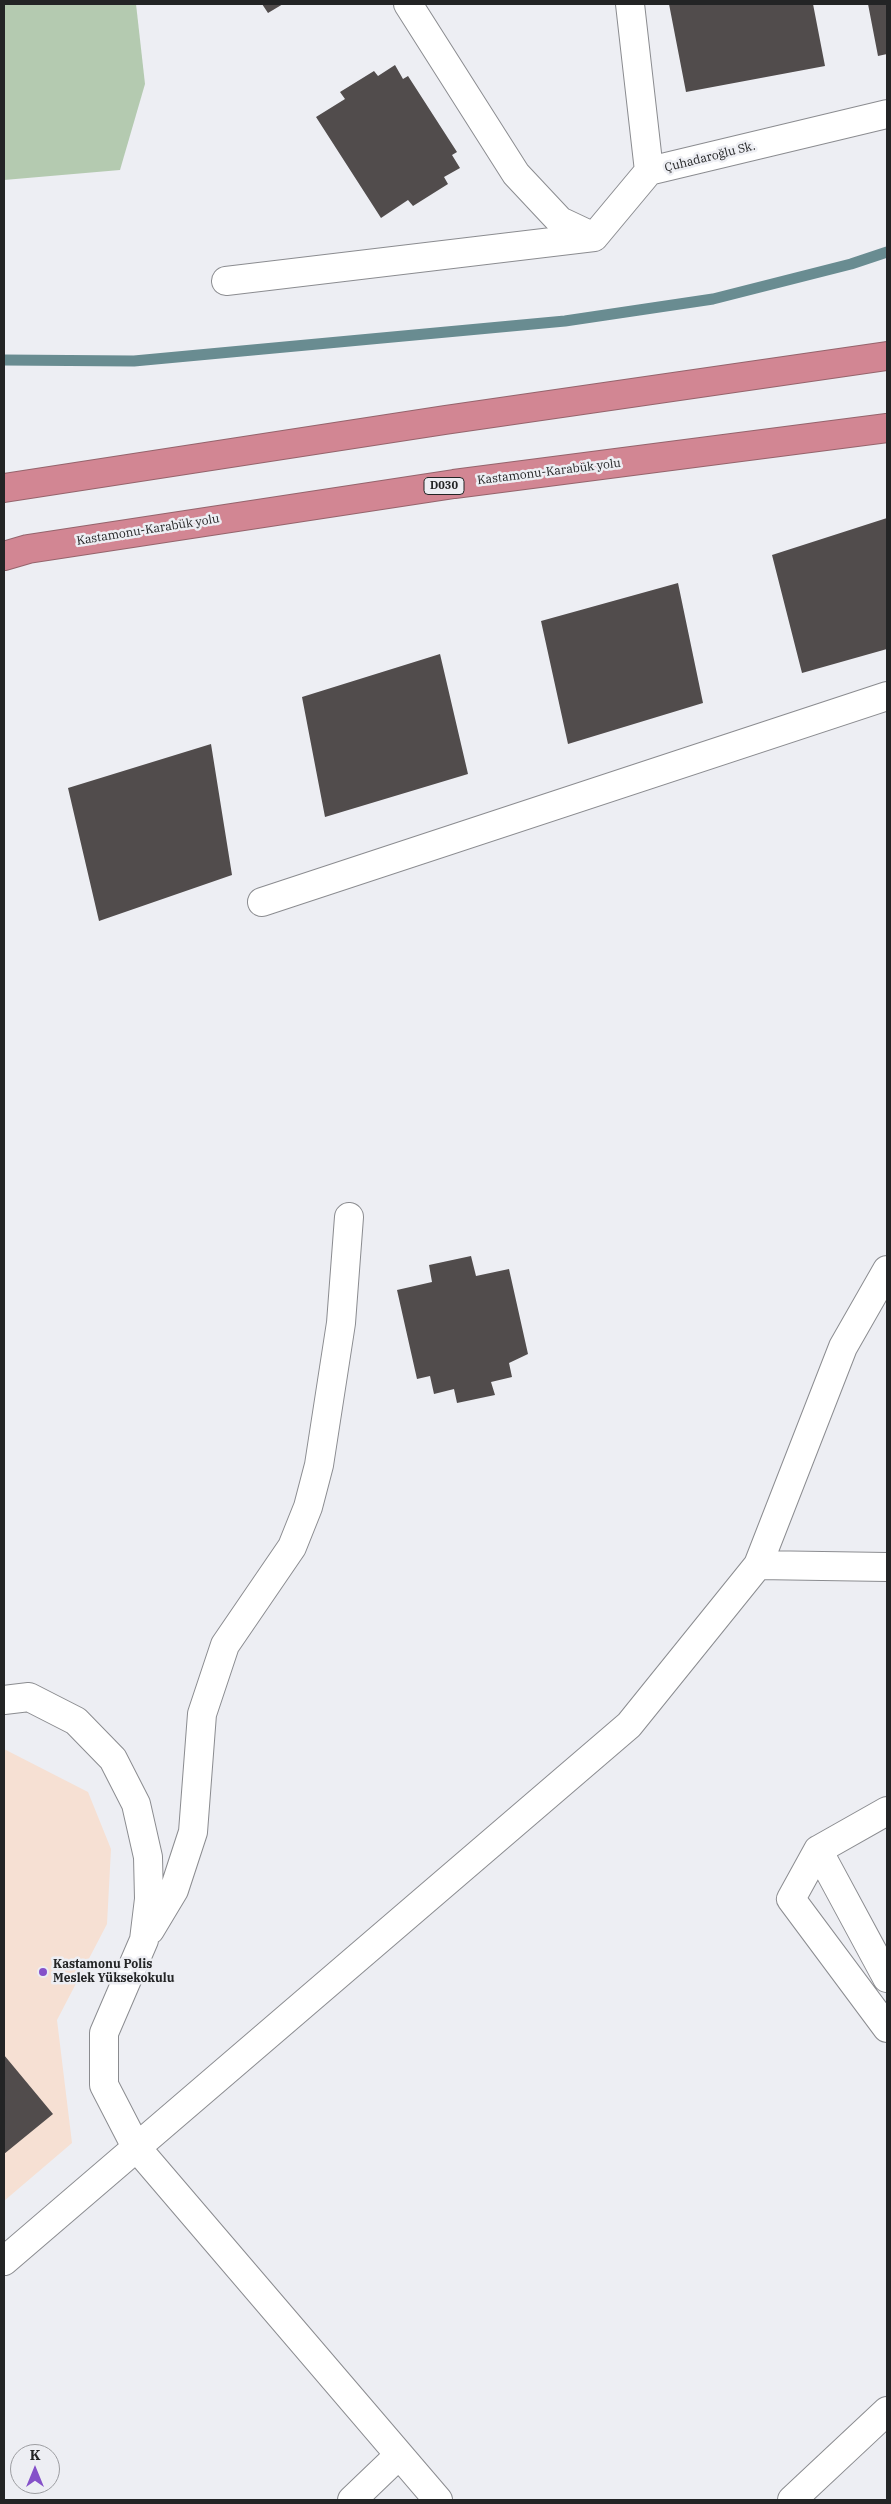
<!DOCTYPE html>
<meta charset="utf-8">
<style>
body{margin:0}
#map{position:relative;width:891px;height:2504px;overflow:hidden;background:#edeef3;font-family:"IBM Plex Serif",serif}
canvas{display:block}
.frame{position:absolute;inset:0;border:5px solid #232425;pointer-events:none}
.north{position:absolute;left:10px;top:2444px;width:50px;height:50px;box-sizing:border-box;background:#edeef3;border:1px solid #9c9da1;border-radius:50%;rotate:0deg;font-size:14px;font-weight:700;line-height:20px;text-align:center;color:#232425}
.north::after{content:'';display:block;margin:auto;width:18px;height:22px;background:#8551c9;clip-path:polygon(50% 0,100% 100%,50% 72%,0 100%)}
</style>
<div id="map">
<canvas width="891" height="2504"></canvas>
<div class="frame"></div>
<div class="north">K</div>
</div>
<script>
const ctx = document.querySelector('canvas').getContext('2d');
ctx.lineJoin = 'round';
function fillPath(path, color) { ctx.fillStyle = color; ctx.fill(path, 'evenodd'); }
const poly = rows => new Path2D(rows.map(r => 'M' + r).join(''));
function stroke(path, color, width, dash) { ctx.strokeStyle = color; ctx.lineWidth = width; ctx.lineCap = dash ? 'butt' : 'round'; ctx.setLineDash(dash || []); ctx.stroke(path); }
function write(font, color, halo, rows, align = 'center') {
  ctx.font = font + ' "IBM Plex Serif",serif'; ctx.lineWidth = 5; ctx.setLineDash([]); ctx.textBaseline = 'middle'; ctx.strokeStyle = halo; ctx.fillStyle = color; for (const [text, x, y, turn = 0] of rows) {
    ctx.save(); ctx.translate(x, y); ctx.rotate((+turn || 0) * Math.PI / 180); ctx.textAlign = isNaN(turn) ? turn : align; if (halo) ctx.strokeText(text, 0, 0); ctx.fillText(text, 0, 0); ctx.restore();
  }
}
fillPath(poly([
 [4,1749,88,1792,111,1849,107,1924,57,2020,72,2143,4,2201]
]), '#f6e0d3');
fillPath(poly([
 [4,4,136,4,145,84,120,170,4,180]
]), '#b4cab0');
stroke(poly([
 [4,360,134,361,565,321,713,299,851,264,887,252]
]), '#698c91', 11);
fillPath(poly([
 [262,4,283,4,268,13],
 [669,4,813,4,825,66,686,92],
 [868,4,887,4,887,54,878,56],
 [395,65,403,79,408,76,457,152,452,155,460,168,444,177,448,184,413,206,408,200,381,218,316,117,345,99,340,92,374,71,378,76],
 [887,518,887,649,802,673,772,555],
 [678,583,703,703,568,744,541,621],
 [440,654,468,774,325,817,302,697],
 [211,744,232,875,99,921,68,788],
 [471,1256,476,1276,509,1269,528,1354,509,1363,512,1377,491,1382,495,1395,457,1403,454,1389,434,1394,430,1376,417,1379,397,1290,432,1282,429,1265],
 [4,2055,53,2114,4,2154]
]), '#514c4c');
const minor = poly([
 [408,4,516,174,560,221,594,237,649,171,887,114],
 [630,4,649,171],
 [226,281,594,237],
 [262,902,887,696],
 [758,1565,887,1567],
 [4,1700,29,1697,76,1721,113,1759,136,1804,148,1857,149,1899,144,1940,104,2033,104,2085,136,2147,438,2500],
 [887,1811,818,1850,887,1978],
 [818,1850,791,1899,887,2028],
 [150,1930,174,1890,193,1832,202,1714,225,1645,292,1547,308,1507,319,1465,341,1323,349,1217],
 [4,2261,629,1725,758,1565,843,1347,887,1270],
 [352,2500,399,2455],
 [792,2500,887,2411]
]);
const highway = poly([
 [4,488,445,420,887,356],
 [4,556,28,549,454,484,887,428]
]);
stroke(minor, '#8b8c90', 30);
stroke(highway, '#95646c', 30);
stroke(minor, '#fff', 28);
stroke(highway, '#d28693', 28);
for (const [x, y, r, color] of [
 [43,1972,5,"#8551c9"]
]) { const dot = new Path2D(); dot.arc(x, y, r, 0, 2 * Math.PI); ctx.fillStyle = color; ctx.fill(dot); stroke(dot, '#edeef3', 2); }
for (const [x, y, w] of [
 [444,486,40]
]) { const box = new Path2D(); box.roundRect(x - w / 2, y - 8.5, w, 17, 4); ctx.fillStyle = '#edeef3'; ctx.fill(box); stroke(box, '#232425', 1); }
write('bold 11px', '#232425', null, [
 ["D030",444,486]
]);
write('12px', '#232425', '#edeef3', [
 ["Çuhadaroğlu Sk.",710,157,-14],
 ["Kastamonu-Karabük yolu",549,472,-7],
 ["Kastamonu-Karabük yolu",148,530,-9]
]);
write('bold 12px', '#232425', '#edeef3', [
 ["Kastamonu Polis",53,1965],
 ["Meslek Yüksekokulu",53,1979]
], 'left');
</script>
